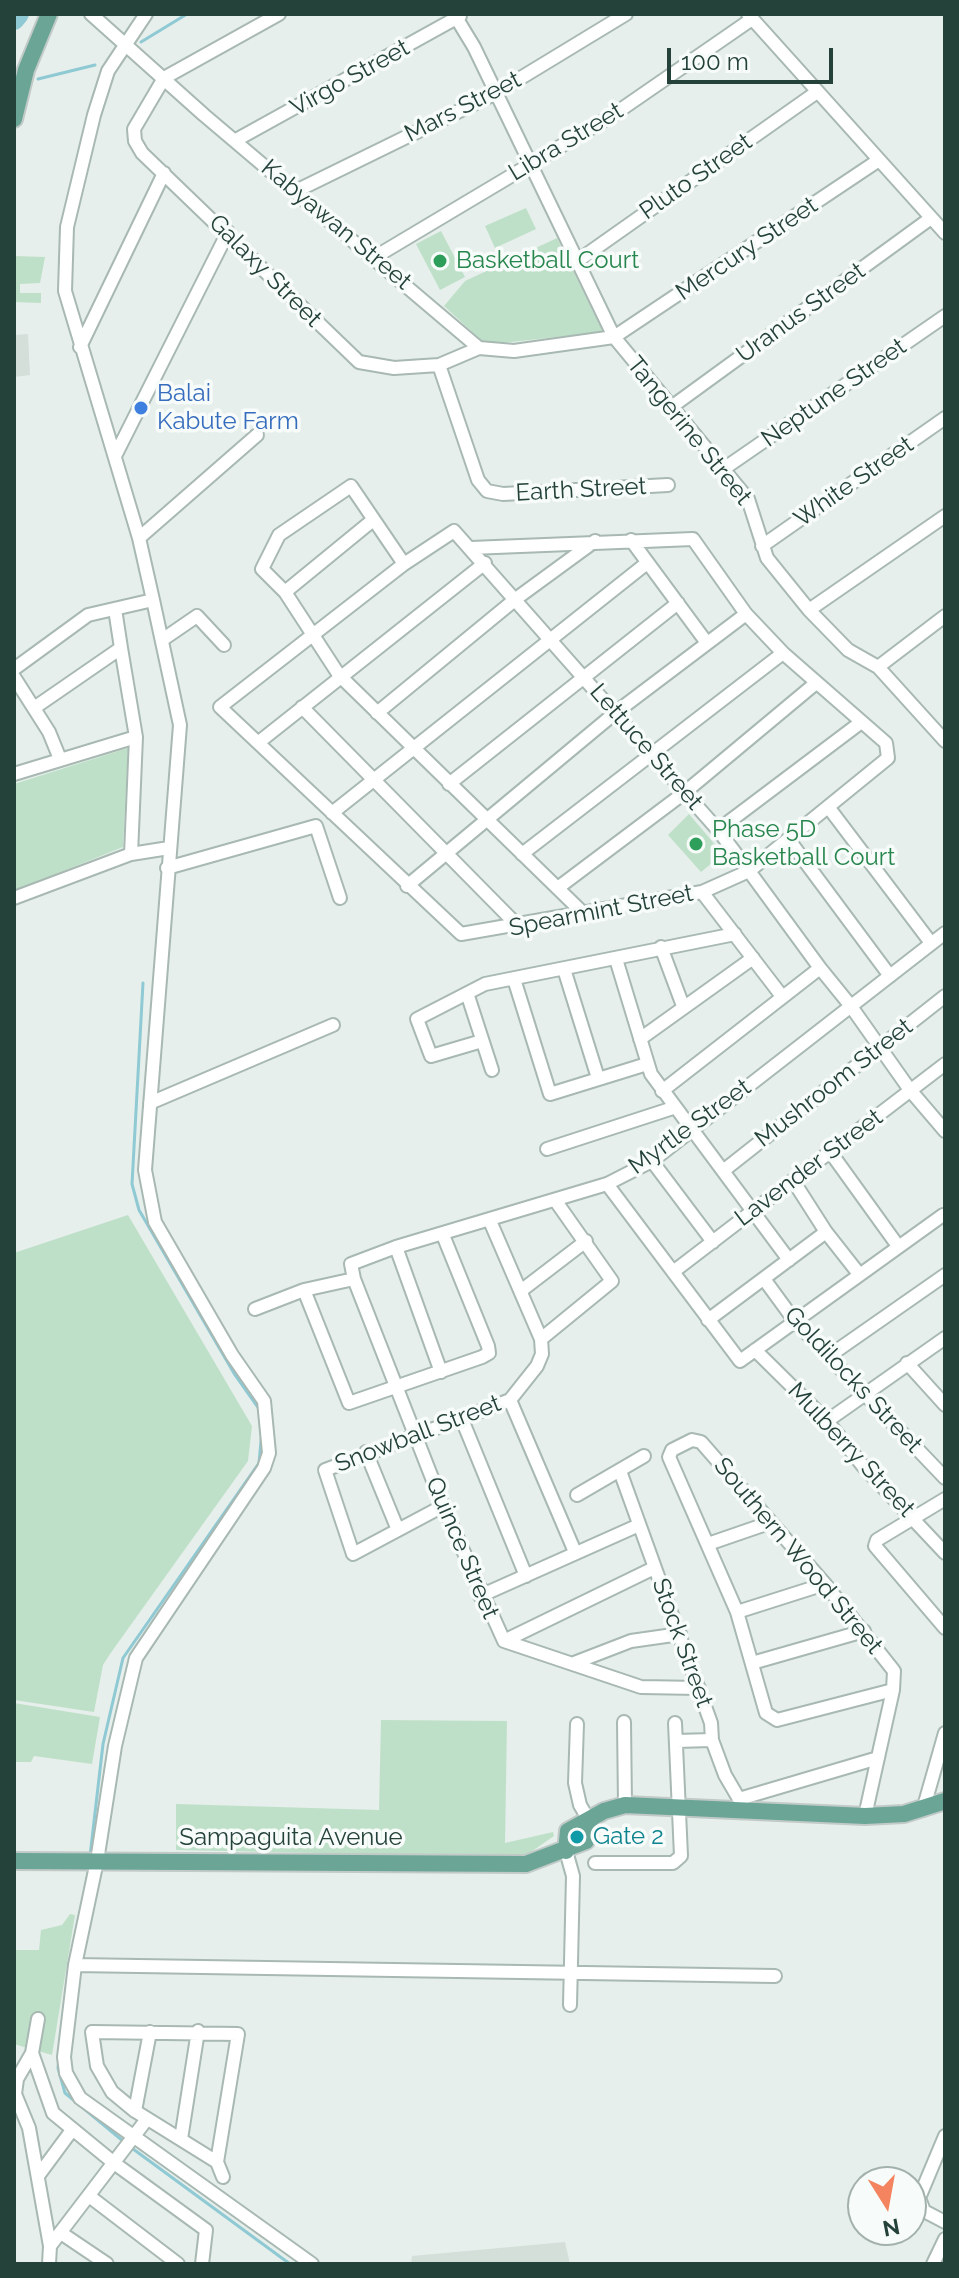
<!DOCTYPE html>
<style>
body{margin:0}
#map{position:relative;width:959px;height:2278px;overflow:hidden;background:#e6efeb;font-family:Raleway,sans-serif}
canvas{display:block}
.frame{position:absolute;inset:0;border:16px solid #24423a;pointer-events:none}
.north{position:absolute;left:847px;top:2166px;width:80px;height:80px;box-sizing:border-box;background:#f7fbf9;border:2px solid #a3b1ad;border-radius:50%;rotate:169deg;font-size:22px;font-weight:700;line-height:32px;text-align:center;color:#24423a}
.north::after{content:'';display:block;margin:auto;width:28px;height:36px;background:#f4845f;clip-path:polygon(50% 0,100% 100%,50% 72%,0 100%)}
.scale{position:absolute;left:667px;top:48px;width:166px;height:36px;box-sizing:border-box;border:4px solid #24423a;border-top:0;padding-left:10px;font-size:24px;line-height:28px;white-space:nowrap;color:#24423a;-webkit-text-stroke:6px #f7fbf9;paint-order:stroke}
</style>
<div id="map">
<canvas width="959" height="2278"></canvas>
<div class="frame"></div>
<div class="north">N</div>
<div class="scale">100 m</div>
</div>
<script>
const ctx = document.querySelector('canvas').getContext('2d');
ctx.lineJoin = 'round';
function fillPath(path, color) { ctx.fillStyle = color; ctx.fill(path, 'evenodd'); }
const poly = rows => new Path2D(rows.map(r => 'M' + r).join(''));
function stroke(path, color, width, dash) { ctx.strokeStyle = color; ctx.lineWidth = width; ctx.lineCap = dash ? 'butt' : 'round'; ctx.setLineDash(dash || []); ctx.stroke(path); }
function write(font, color, halo, rows, align = 'center') {
  ctx.font = font + ' Raleway,sans-serif'; ctx.lineWidth = 7; ctx.setLineDash([]); ctx.textBaseline = 'middle'; ctx.strokeStyle = halo; ctx.fillStyle = color; for (const [text, x, y, turn = 0] of rows) {
    ctx.save(); ctx.translate(x, y); ctx.rotate((+turn || 0) * Math.PI / 180); ctx.textAlign = isNaN(turn) ? turn : align; if (halo) ctx.strokeText(text, 0, 0); ctx.fillText(text, 0, 0); ctx.restore();
  }
}
fillPath(poly([
 [28,334,30,375,14,377,14,335],
 [565,2242,570,2264,411,2264,412,2256]
]), '#d4dfda');
fillPath(poly([
 [526,208,536,229,495,248,485,226],
 [441,231,465,277,440,290,416,244],
 [557,238,603,332,492,344,481,340,444,306,465,281],
 [14,256,45,257,40,283,20,284,20,293,41,293,41,303,14,302],
 [128,748,123,847,14,891,14,784],
 [689,814,723,854,701,872,668,835],
 [128,1215,252,1426,248,1461,110,1654,103,1665,94,1712,14,1700,14,1253],
 [14,1703,100,1717,92,1764,34,1756,31,1762,14,1762],
 [381,1720,507,1721,505,1843,553,1832,554,1836,528,1854,515,1857,176,1850,176,1804,379,1810],
 [70,1914,75,1915,52,2055,14,2044,14,1950,39,1950,41,1930,62,1925]
]), '#bfe0c8');
stroke(poly([
 [141,42,187,14],
 [38,79,95,65],
 [143,983,132,1184,139,1210,235,1375,259,1409],
 [90,1856,103,1744,123,1658,259,1463,262,1431],
 [85,1888,89,1868],
 [63,2018,58,2068,65,2093,123,2141],
 [129,2146,290,2264]
]), '#8ec9d4', 3);
stroke(poly([
 [14,20,19,14]
]), '#8ec9d4', 20);
const minor = poly([
 [91,14,204,115,479,348,514,351,614,337,879,160],
 [279,14,164,78,134,129,135,141,142,153,359,362,394,368,439,365,479,348],
 [454,14,474,47,614,337,748,499,767,558,809,610,848,650,878,667,945,741],
 [748,14,945,233],
 [236,140,460,16],
 [296,191,496,93,626,14],
 [375,257,613,115,752,19],
 [576,262,817,92],
 [80,347,164,173],
 [439,365,478,480,487,491,503,494,668,485],
 [670,408,931,218],
 [115,456,228,232],
 [722,470,945,316],
 [139,538,65,291,67,227,94,115,108,71,146,14],
 [631,540,707,643],
 [762,546,945,418],
 [471,548,693,539,746,614,783,653,886,743,888,758,749,871,702,892,461,934,220,707,404,564,454,531,718,830,749,871,820,968,850,1005,910,1090,945,1131],
 [404,564,351,486,279,535,262,569,285,592,339,675,583,913],
 [285,592,373,520],
 [153,600,180,725,145,1170,155,1222,232,1355,264,1401,269,1453,264,1468,136,1658,115,1746,97,1861,75,1965,64,2057,66,2073,80,2098,312,2264],
 [115,609,121,648],
 [809,610,945,516],
 [162,640,197,616,224,645],
 [878,667,945,616],
 [14,669,88,615,153,600,139,538,257,435],
 [14,677,49,732,60,759],
 [302,707,519,927],
 [377,713,517,598,595,541],
 [259,742,485,563],
 [14,774,136,737],
 [449,784,678,603],
 [829,808,931,943],
 [332,813,647,563],
 [718,830,860,723],
 [789,840,890,976],
 [131,854,169,848],
 [522,854,783,653],
 [167,868,316,826,340,898],
 [407,886,615,713,746,614],
 [559,887,684,793,816,683],
 [702,892,781,995],
 [14,898,131,854,136,737,121,648,34,708],
 [661,947,683,1006],
 [616,959,651,1074,789,1260],
 [564,969,598,1078],
 [514,979,550,1094,647,1064],
 [468,996,492,1070],
 [640,1039,753,958],
 [482,1041,431,1056,417,1019,485,984,735,934],
 [662,1091,820,968],
 [150,1103,333,1025],
 [547,1149,673,1108],
 [831,1153,898,1246],
 [652,1161,713,1242],
 [723,1171,945,996],
 [794,1182,826,1232,859,1274],
 [607,1184,740,1361,943,1215],
 [396,1247,441,1372],
 [673,1272,945,1064],
 [764,1279,794,1320,945,1478],
 [304,1290,349,1403,482,1357,489,1353,488,1346,443,1235],
 [522,1290,586,1241],
 [255,1309,304,1290,354,1279],
 [708,1320,826,1232],
 [541,1339,612,1281,555,1200],
 [755,1350,827,1421,863,1466,945,1553],
 [829,1356,945,1275],
 [907,1363,945,1405],
 [510,1400,575,1552],
 [461,1417,526,1576],
 [827,1421,945,1338],
 [366,1452,398,1530],
 [620,1471,711,1723,712,1740,725,1775,746,1811],
 [577,1495,644,1456],
 [945,1499,877,1540,875,1546,945,1628],
 [443,1506,353,1554,325,1470,510,1400,537,1366,542,1354,541,1339,490,1221],
 [708,1544,769,1523],
 [480,1596,639,1525],
 [737,1612,825,1584],
 [504,1641,654,1568],
 [574,1663,631,1641,680,1634],
 [752,1663,864,1631],
 [699,1688,641,1687,504,1641,443,1506,354,1279,351,1264,396,1247,607,1184,652,1161,945,933],
 [624,1722,625,1805],
 [577,1724,575,1783,580,1805,590,1822],
 [676,1741,712,1740],
 [739,1799,878,1758],
 [923,1810,945,1733],
 [865,1816,893,1690,894,1671,825,1584,701,1442,692,1440,672,1450,669,1457,737,1612,766,1713,777,1720,893,1690],
 [566,1851,573,1876,570,2005],
 [595,1863,673,1863,681,1856,675,1723],
 [75,1965,775,1976],
 [38,2019,32,2053,17,2079,15,2094,29,2128,50,2246],
 [32,2053,53,2113,114,2163,206,2230,202,2264],
 [135,2111,150,2032],
 [945,2136,919,2198,924,2211,945,2222],
 [181,2139,198,2031],
 [217,2162,135,2111,112,2092,97,2066,92,2032,238,2034,217,2162,223,2177],
 [38,2176,72,2130],
 [89,2196,178,2264],
 [61,2233,107,2264],
 [49,2264,50,2246,147,2119],
 [933,2264,945,2239]
]);
const major = poly([
 [14,119,26,70,49,14],
 [566,1851,568,1831,604,1811,625,1805,865,1816,904,1814,945,1801],
 [14,1861,526,1864,586,1841,590,1822]
]);
stroke(minor, '#a8b8b2', 16);
stroke(major, '#c2cac8', 20);
stroke(minor, '#fff', 12);
stroke(major, '#6aa596', 16);
for (const [x, y, r, color] of [
 [440,261,8,"#2e9e5b"],
 [141,408,8,"#3f7fe0"],
 [696,844,8,"#2e9e5b"],
 [577,1837,8,"#0f9aa8"]
]) { const dot = new Path2D(); dot.arc(x, y, r, 0, 2 * Math.PI); ctx.fillStyle = color; ctx.fill(dot); stroke(dot, '#f7fbf9', 3); }
write('24px', '#24423a', '#f7fbf9', [
 ["Virgo Street",350,78,-29],
 ["Mars Street",463,107,-27],
 ["Libra Street",566,142,-31],
 ["Pluto Street",696,177,-35],
 ["Kabyawan Street",336,225,40],
 ["Mercury Street",747,249,-34],
 ["Galaxy Street",265,271,45],
 ["Uranus Street",801,313,-36],
 ["Neptune Street",834,393,-35],
 ["Tangerine Street",689,431,51],
 ["White Street",854,482,-35],
 ["Earth Street",581,490,-3],
 ["Lettuce Street",646,747,49],
 ["Spearmint Street",601,911,-11],
 ["Mushroom Street",834,1083,-38],
 ["Myrtle Street",690,1127,-36],
 ["Lavender Street",809,1168,-37],
 ["Goldilocks Street",853,1380,47],
 ["Snowball Street",418,1434,-21],
 ["Mulberry Street",851,1450,47],
 ["Quince Street",462,1548,67],
 ["Southern Wood Street",798,1556,50],
 ["Stock Street",682,1643,70],
 ["Sampaguita Avenue",291,1838]
]);
write('24px', '#27864d', '#f7fbf9', [
 ["Basketball Court",456,261],
 ["Phase 5D",712,830],
 ["Basketball Court",712,858]
], 'left');
write('24px', '#366cbe', '#f7fbf9', [
 ["Balai",157,394],
 ["Kabute Farm",157,422]
], 'left');
write('24px', '#0d838f', '#f7fbf9', [
 ["Gate 2",593,1837]
], 'left');
</script>
